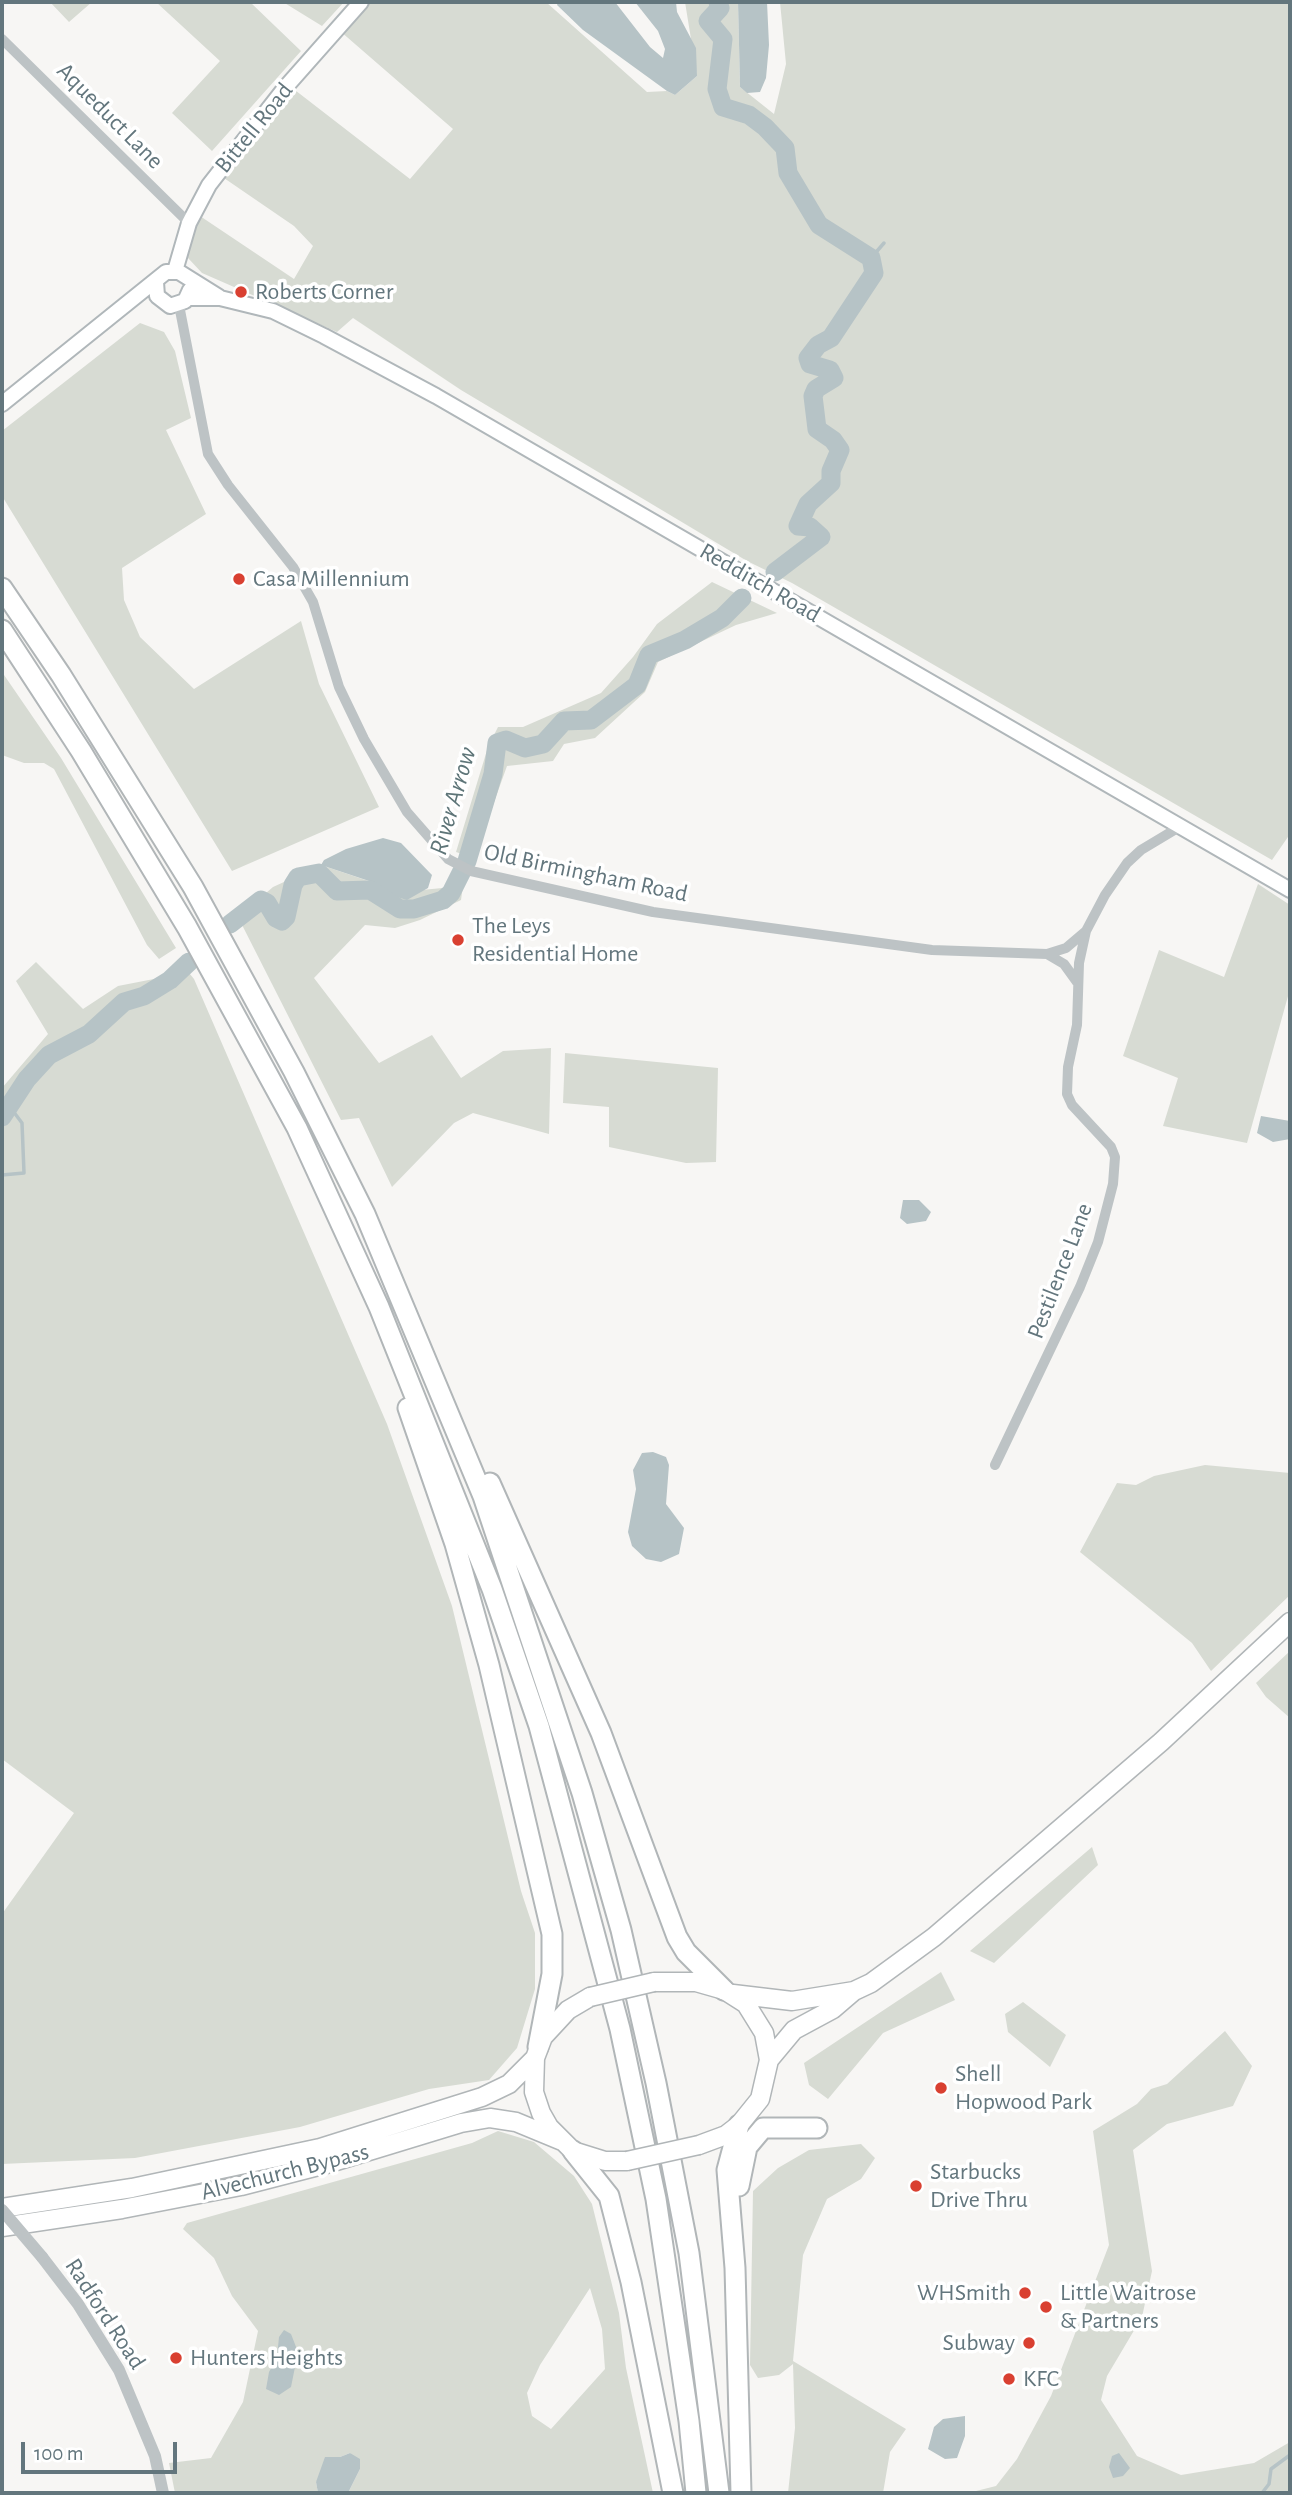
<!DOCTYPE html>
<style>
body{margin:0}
#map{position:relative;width:1292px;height:2495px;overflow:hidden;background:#f7f6f4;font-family:"Alegreya Sans",sans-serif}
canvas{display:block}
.frame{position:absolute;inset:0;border:4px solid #63767d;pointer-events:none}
.scale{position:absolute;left:21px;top:2442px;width:156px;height:32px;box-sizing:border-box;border:4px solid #63767d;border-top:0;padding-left:9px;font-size:21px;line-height:24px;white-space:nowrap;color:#63767d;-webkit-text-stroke:5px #fff;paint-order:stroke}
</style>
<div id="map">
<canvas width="1292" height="2495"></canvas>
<div class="frame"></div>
<div class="scale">100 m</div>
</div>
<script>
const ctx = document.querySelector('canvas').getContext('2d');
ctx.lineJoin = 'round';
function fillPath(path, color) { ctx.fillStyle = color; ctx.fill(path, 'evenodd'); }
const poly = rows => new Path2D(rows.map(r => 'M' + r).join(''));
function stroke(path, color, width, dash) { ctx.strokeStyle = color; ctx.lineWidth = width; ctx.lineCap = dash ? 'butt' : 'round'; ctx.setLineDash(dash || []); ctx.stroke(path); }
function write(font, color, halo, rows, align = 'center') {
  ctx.font = font + ' "Alegreya Sans",sans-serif'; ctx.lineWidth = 7; ctx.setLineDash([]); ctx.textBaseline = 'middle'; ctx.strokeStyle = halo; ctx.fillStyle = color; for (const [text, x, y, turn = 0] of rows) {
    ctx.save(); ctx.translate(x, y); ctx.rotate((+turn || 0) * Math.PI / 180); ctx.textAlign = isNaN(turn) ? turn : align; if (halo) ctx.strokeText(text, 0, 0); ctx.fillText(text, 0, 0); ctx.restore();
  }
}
fillPath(poly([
 [50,2,92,2,69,22],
 [156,2,250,2,301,51,212,151,172,113,220,61],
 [283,2,344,2,322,26],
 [363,2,546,2,647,92,667,91,675,95,697,76,685,2,738,2,740,87,774,114,786,64,780,2,1290,2,1290,834,1272,860,792,583,747,561,461,390,353,318,337,332,202,273,188,258,186,245,197,214,294,279,313,246,294,226,221,176,291,87,410,179,453,129,340,31],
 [140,323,164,332,175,351,191,418,166,430,206,514,122,568,124,600,140,637,194,689,301,621,319,684,379,807,232,871,2,496,2,431],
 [712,582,777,613,736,625,658,662,645,692,595,738,564,744,553,761,507,766,474,858,456,852,488,747,498,727,523,727,601,693,633,657,657,624],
 [2,672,61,758,176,948,159,959,147,945,54,769,44,763,24,763,2,755],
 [321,865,401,892,463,886,461,900,420,920,395,928,365,925,314,978,379,1063,432,1035,461,1078,503,1051,551,1048,549,1134,473,1113,454,1123,392,1187,359,1118,341,1120,238,917,273,887],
 [1258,884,1290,905,1290,989,1247,1143,1163,1126,1178,1078,1123,1056,1159,950,1224,977],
 [36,962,83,1009,118,986,159,978,181,963,194,979,387,1424,452,1606,521,1891,535,1933,535,1989,517,2048,489,2080,429,2089,300,2127,135,2158,2,2164,2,1914,74,1813,2,1759,2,1088,48,1034,16,981],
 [565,1053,718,1068,716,1162,686,1163,609,1147,609,1107,563,1103],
 [1205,1465,1290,1473,1290,1595,1211,1671,1192,1643,1080,1552,1117,1483,1136,1485,1154,1476],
 [1290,1651,1290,1718,1266,1697,1256,1683],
 [1092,1847,1098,1865,994,1963,970,1951],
 [941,1972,955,2000,883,2033,828,2099,809,2085,804,2063],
 [1023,2002,1066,2035,1050,2067,1008,2032,1005,2014],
 [1225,2031,1252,2066,1233,2106,1167,2124,1133,2150,1152,2271,1142,2317,1107,2376,1101,2400,1137,2456,1181,2475,1254,2463,1290,2442,1290,2493,968,2493,996,2486,1017,2459,1051,2396,1109,2245,1093,2131,1137,2104,1151,2089,1167,2084],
 [498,2131,534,2142,574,2176,592,2204,619,2313,626,2368,653,2493,348,2493,360,2469,350,2453,340,2457,316,2482,318,2493,175,2493,169,2463,211,2458,243,2402,258,2331,232,2296,214,2258,183,2229,187,2223,472,2143],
 [590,2288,602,2329,605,2369,551,2429,532,2416,527,2393,540,2365],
 [861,2144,875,2158,861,2179,827,2199,803,2255,793,2361,906,2429,890,2452,883,2493,788,2493,795,2428,793,2364,779,2375,758,2378,750,2365,753,2191,778,2168,809,2150]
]), '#d7dbd3');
fillPath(poly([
 [558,2,615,2,650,47,663,58,665,49,658,31,635,2,676,2,677,12,696,48,697,76,675,95,667,91,583,30,557,5],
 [738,2,767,2,769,45,766,78,760,92,747,93,740,87],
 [383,838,401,843,432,875,428,888,407,900,390,895,375,883,321,865,324,860,346,849],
 [1261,1116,1290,1121,1290,1139,1273,1142,1257,1133],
 [903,1200,919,1200,931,1212,926,1221,907,1224,900,1218],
 [653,1452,666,1457,669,1465,666,1504,684,1528,679,1554,661,1562,646,1559,632,1546,628,1532,636,1489,633,1470,642,1453],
 [284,2330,291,2334,298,2352,291,2387,279,2395,266,2389,269,2372,277,2357,279,2337],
 [965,2416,965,2436,957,2458,945,2459,928,2449,934,2427,943,2419],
 [350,2453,360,2459,360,2469,348,2493,318,2493,316,2482,325,2457,340,2457],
 [1119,2453,1130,2468,1123,2476,1113,2478,1109,2467,1112,2456]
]), '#b6c3c6');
stroke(poly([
 [871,258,884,243],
 [2,1175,24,1173,22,1123,10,1107],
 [1262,2493,1269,2484,1271,2469,1290,2455]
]), '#b6c3c6', 3.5);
stroke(poly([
 [718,2,720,8,708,21,723,39,717,89,723,107,749,115,765,127,785,148,788,173,819,225,871,258,874,273,831,338,818,345,808,358,810,364,830,370,834,378,816,389,813,396,817,429,833,440,840,450,831,471,831,483,808,504,798,526,810,527,821,537,775,572],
 [230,924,261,900,267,903,276,918,282,921,286,917,293,885,298,877,319,873,337,891,370,890,400,909,414,909,443,900,451,893,467,861,493,774,497,743,506,740,525,748,543,744,564,721,591,720,637,685,649,655,685,640,722,618,742,598],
 [2,1117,27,1079,49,1055,89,1034,124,1002,144,996,170,980,189,962]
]), '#b6c3c6', 19);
const secondary = poly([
 [175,271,189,223,209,185,284,89,361,2],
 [156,282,157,296,170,306,185,301,190,290],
 [187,298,220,298,273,311,324,336,436,396,1290,890],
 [2,404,166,272,179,272,219,297]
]);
const trunk = poly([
 [654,1982,696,1982,724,1990,746,2004,764,2033,769,2060,760,2099,739,2125,726,2135,699,2145],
 [733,1994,792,2001,854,1991],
 [590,1997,568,2010,543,2037,535,2058,534,2092,541,2113,549,2127,573,2151,605,2161,627,2161],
 [769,2060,794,2030,833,2009,854,1991,871,1983,934,1937,1161,1742,1290,1622],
 [2,2208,132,2188,320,2148,482,2097,509,2084,535,2058],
 [2,2227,122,2209,241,2186,330,2163,461,2123,490,2118,516,2122,562,2141]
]);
const motorway = poly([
 [2,588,61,675,193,887,294,1072,365,1214,483,1496,582,1793,621,1930,656,2083,689,2253,719,2493],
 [2,630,81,751,187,927,297,1128,379,1307,492,1589,539,1726,620,2029,656,2199,689,2421,696,2493],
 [408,1408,455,1544,489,1665,552,1934,552,1974,538,2047],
 [490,1483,601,1733,677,1937,686,1952,724,1990],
 [739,2125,727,2170,735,2268,741,2493],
 [573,2151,609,2196,631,2282,673,2493],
 [739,2186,747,2147,763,2128,817,2128]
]);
stroke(secondary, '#b0b7ba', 18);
stroke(trunk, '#b1b6b8', 21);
stroke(motorway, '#b1b6b8', 23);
stroke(poly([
 [2,39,189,223],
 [179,305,208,454,228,485,293,567,313,602,339,687,364,739,407,812,448,859,471,871,653,912,932,950,1047,954,1066,948,1086,931],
 [1047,954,1064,964,1077,982],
 [995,1465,1080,1287,1098,1242,1113,1184,1115,1157,1111,1147,1072,1105,1067,1094,1068,1067,1077,1025,1079,963,1086,931,1105,895,1127,863,1141,850,1181,826]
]), '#bdc3c5', 10);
stroke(poly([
 [42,2257,78,2304,119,2370,155,2456,163,2493]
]), '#bdc3c5', 12);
stroke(secondary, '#fff', 14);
stroke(trunk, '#fff', 18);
stroke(motorway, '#fff', 19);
const trunkBridge = poly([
 [590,1997,654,1982],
 [627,2161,699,2145]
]);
stroke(trunkBridge, '#b1b6b8', 21, []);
stroke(poly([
 [2,2210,42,2257]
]), '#bdc3c5', 12);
stroke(trunkBridge, '#fff', 18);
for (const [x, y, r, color] of [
 [241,292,7,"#d94031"],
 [239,579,7,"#d94031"],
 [458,940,7,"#d94031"],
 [941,2088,7,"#d94031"],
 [916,2186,7,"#d94031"],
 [1025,2293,7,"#d94031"],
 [1046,2307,7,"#d94031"],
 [1029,2343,7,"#d94031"],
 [176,2358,7,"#d94031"],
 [1009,2379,7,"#d94031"]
]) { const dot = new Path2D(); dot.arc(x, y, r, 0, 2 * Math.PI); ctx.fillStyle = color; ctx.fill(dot); stroke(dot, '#fff', 2.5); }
write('24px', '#63767d', '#fff', [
 ["Aqueduct Lane",110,116,45],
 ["Bittell Road",254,128,-51],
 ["Redditch Road",760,583,30],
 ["Old Birmingham Road",586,873,12],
 ["Pestilence Lane",1060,1271,-69],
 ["Alvechurch Bypass",285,2172,-14],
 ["Radford Road",105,2314,57]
]);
write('24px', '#63767d', '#fff', [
 ["Roberts Corner",255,292],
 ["Casa Millennium",253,579],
 ["The Leys",472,926],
 ["Residential Home",472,954],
 ["Shell",955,2074],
 ["Hopwood Park",955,2102],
 ["Starbucks",930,2172],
 ["Drive Thru",930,2200],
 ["WHSmith",1011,2293,"right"],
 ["Little Waitrose",1060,2293],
 ["& Partners",1060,2321],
 ["Subway",1015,2343,"right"],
 ["Hunters Heights",190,2358],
 ["KFC",1023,2379]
], 'left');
write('italic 26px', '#5e7578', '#fff', [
 ["River Arrow",453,801,-74]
]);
</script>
